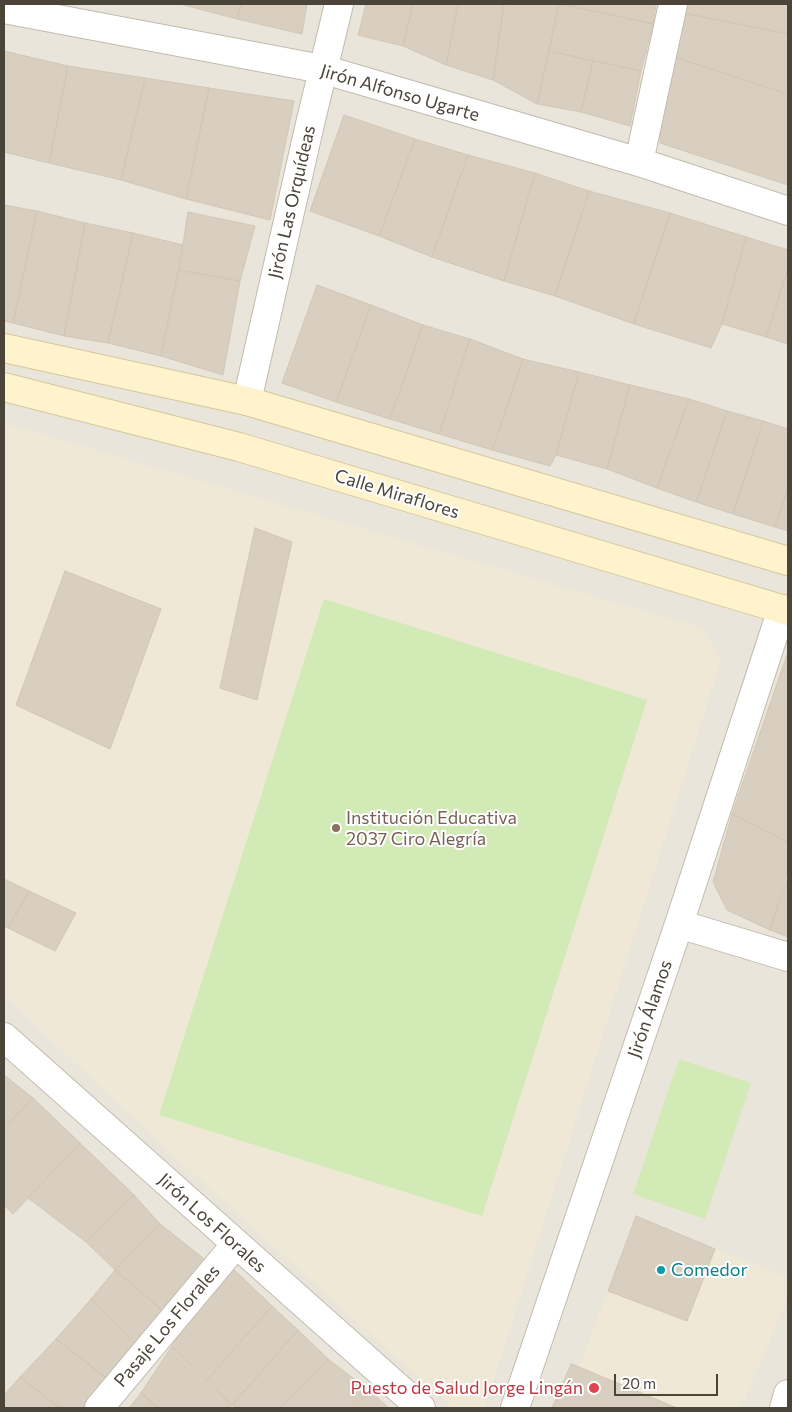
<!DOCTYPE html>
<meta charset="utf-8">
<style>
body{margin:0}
#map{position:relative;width:792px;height:1412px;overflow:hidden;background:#f6f3ec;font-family:Commissioner,sans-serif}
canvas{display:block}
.frame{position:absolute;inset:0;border:5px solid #4b4439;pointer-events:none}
.scale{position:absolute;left:614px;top:1374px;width:104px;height:22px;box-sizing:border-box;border:2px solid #4b4439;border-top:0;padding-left:6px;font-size:15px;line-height:18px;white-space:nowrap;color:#4b4439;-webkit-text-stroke:4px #fff;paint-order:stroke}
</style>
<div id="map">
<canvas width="792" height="1412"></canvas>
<div class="frame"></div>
<div class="scale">20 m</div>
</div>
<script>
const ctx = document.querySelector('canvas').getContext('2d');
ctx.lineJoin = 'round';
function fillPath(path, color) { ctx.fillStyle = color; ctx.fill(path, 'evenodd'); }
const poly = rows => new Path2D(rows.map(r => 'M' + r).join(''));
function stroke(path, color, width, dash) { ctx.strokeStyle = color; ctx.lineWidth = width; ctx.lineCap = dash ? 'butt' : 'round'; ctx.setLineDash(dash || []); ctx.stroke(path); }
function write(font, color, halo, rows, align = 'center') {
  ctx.font = font + ' Commissioner,sans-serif'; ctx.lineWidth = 4; ctx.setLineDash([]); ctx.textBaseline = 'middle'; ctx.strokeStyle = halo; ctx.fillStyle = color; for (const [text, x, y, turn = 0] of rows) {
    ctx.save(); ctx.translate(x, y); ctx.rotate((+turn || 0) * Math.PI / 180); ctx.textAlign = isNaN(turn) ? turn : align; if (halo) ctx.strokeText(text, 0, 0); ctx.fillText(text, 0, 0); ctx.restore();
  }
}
fillPath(poly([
 [4,4,788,4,788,1408,4,1408]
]), '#eae5da');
fillPath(poly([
 [4,423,702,628,721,660,485,1408,452,1408,165,1148,4,996],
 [715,1249,788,1277,788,1298,741,1408,677,1408,579,1367,608,1291,686,1321]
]), '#efe8d6');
fillPath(poly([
 [324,599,647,700,482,1216,159,1115],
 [679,1059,751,1083,705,1219,633,1194]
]), '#d2eab5');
const building = poly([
 [180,4,241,4,237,19,180,4],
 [241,4,307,4,302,34,237,19,241,4],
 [366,4,413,4,403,46,358,35,366,4],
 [413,4,458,4,446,65,403,46,413,4],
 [458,4,504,4,493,80,446,65,458,4],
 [504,4,559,4,537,104,493,80,504,4],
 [559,4,653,24,641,71,549,51,559,4],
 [564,4,656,4,653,24,564,4],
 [676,4,788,4,788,34,674,11,676,4],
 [674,11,788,34,788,94,665,54,674,11],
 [4,51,68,66,49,163,4,152,4,51],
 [549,51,593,61,581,112,537,104,549,51],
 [665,54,788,94,788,185,660,143,665,54],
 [593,61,641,71,630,126,581,112,593,61],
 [68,66,145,78,121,180,49,163,68,66],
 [145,78,209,88,186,199,121,180,145,78],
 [209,88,294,101,270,220,186,199,209,88],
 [344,115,415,139,379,236,310,211,344,115],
 [415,139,468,155,432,257,379,236,415,139],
 [468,155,535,173,504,281,432,257,468,155],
 [535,173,589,191,555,296,504,281,535,173],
 [589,191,670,213,634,324,555,296,589,191],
 [4,205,37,211,13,323,4,321,4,205],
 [37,211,85,223,64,336,13,323,37,211],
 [188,212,255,226,240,281,179,270,188,212],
 [670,213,746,237,722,324,711,348,634,324,670,213],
 [85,223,133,233,108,343,64,336,85,223],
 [133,233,183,245,161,356,108,343,133,233],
 [746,237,788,250,788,269,766,337,722,324,746,237],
 [788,269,788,344,766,337,788,269],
 [179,270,240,281,223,375,161,356,179,270],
 [317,285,371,305,336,402,282,383,317,285],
 [371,305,423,325,390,419,336,402,371,305],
 [423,325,470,339,439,434,390,419,423,325],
 [470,339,523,359,492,450,439,434,470,339],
 [523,359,579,372,556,455,550,466,492,450,523,359],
 [579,372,630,385,607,469,556,455,579,372],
 [630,385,689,399,657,488,607,469,630,385],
 [689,399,727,411,696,502,657,488,689,399],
 [727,411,763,421,733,514,696,502,727,411],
 [763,421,788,429,788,487,775,527,733,514,763,421],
 [788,487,788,531,775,527,788,487],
 [255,528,292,542,257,700,220,688,255,528],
 [65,571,161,609,110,749,16,705,65,571],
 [788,652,788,842,732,814,788,652],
 [732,814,788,842,788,869,770,930,727,910,713,882,732,814],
 [788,876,788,937,770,930,788,876],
 [4,879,29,891,8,928,4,926,4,879],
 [29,891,76,913,55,951,8,928,29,891],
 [4,1075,33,1098,4,1128,4,1075],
 [33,1098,80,1143,13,1214,4,1205,4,1128,33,1098],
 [80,1143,134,1195,86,1242,28,1198,80,1143],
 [134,1195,160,1224,115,1270,86,1242,134,1195],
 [636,1216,715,1249,687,1321,608,1291,636,1216],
 [160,1224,207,1261,163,1311,115,1270,160,1224],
 [227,1263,272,1306,206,1381,172,1346,227,1263],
 [115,1270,163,1311,136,1344,91,1299,115,1270],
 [91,1299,136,1344,105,1377,56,1339,91,1299],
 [272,1306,298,1330,232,1405,206,1381,272,1306],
 [298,1330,328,1359,280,1408,237,1408,232,1405,298,1330],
 [56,1339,105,1377,82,1408,60,1408,20,1377,56,1339],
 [172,1346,232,1405,228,1408,159,1408,141,1393,172,1346],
 [328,1359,370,1391,353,1408,280,1408,328,1359],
 [571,1364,579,1367,677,1408,552,1408,571,1364],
 [20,1377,60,1408,4,1408,4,1395,20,1377],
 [370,1391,389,1408,353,1408,370,1391],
 [141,1393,159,1408,129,1408,141,1393]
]);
fillPath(building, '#d8cfc1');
stroke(building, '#d3c7b4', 1);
const street = poly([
 [4,9,322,69,639,162,788,211],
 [639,162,673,4],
 [247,401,310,124,339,4],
 [679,924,788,957],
 [4,1037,421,1408],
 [99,1408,236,1244],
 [515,1408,679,924,782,609],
 [784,1408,788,1394]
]);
const secondary = poly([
 [4,348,247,401,788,561],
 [4,387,239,447,788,611]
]);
stroke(street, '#c2bbae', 30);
stroke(secondary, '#d6c79b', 30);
stroke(street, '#fff', 28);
stroke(secondary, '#fff3cd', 28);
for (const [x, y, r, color] of [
 [336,828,5,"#8d6e63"],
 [661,1270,5,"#0f9aa8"],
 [594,1388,6,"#e0444e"]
]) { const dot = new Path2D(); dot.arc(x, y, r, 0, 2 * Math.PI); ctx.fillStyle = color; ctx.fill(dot); stroke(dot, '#fff', 2); }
write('18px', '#4b4439', '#fff', [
 ["Jirón Alfonso Ugarte",400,93,16],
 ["Jirón Las Orquídeas",292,202,-77],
 ["Calle Miraflores",397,494,17],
 ["Jirón Álamos",650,1009,-71],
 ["Jirón Los Florales",212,1223,42],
 ["Pasaje Los Florales",167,1326,-50]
]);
write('18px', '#785e54', '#fff', [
 ["Institución Educativa",346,818],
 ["2037 Ciro Alegría",346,839]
], 'left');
write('18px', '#0d838f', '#fff', [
 ["Comedor",671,1270]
], 'left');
write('18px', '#be3a42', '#fff', [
 ["Puesto de Salud Jorge Lingán",583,1388]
], 'right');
</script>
